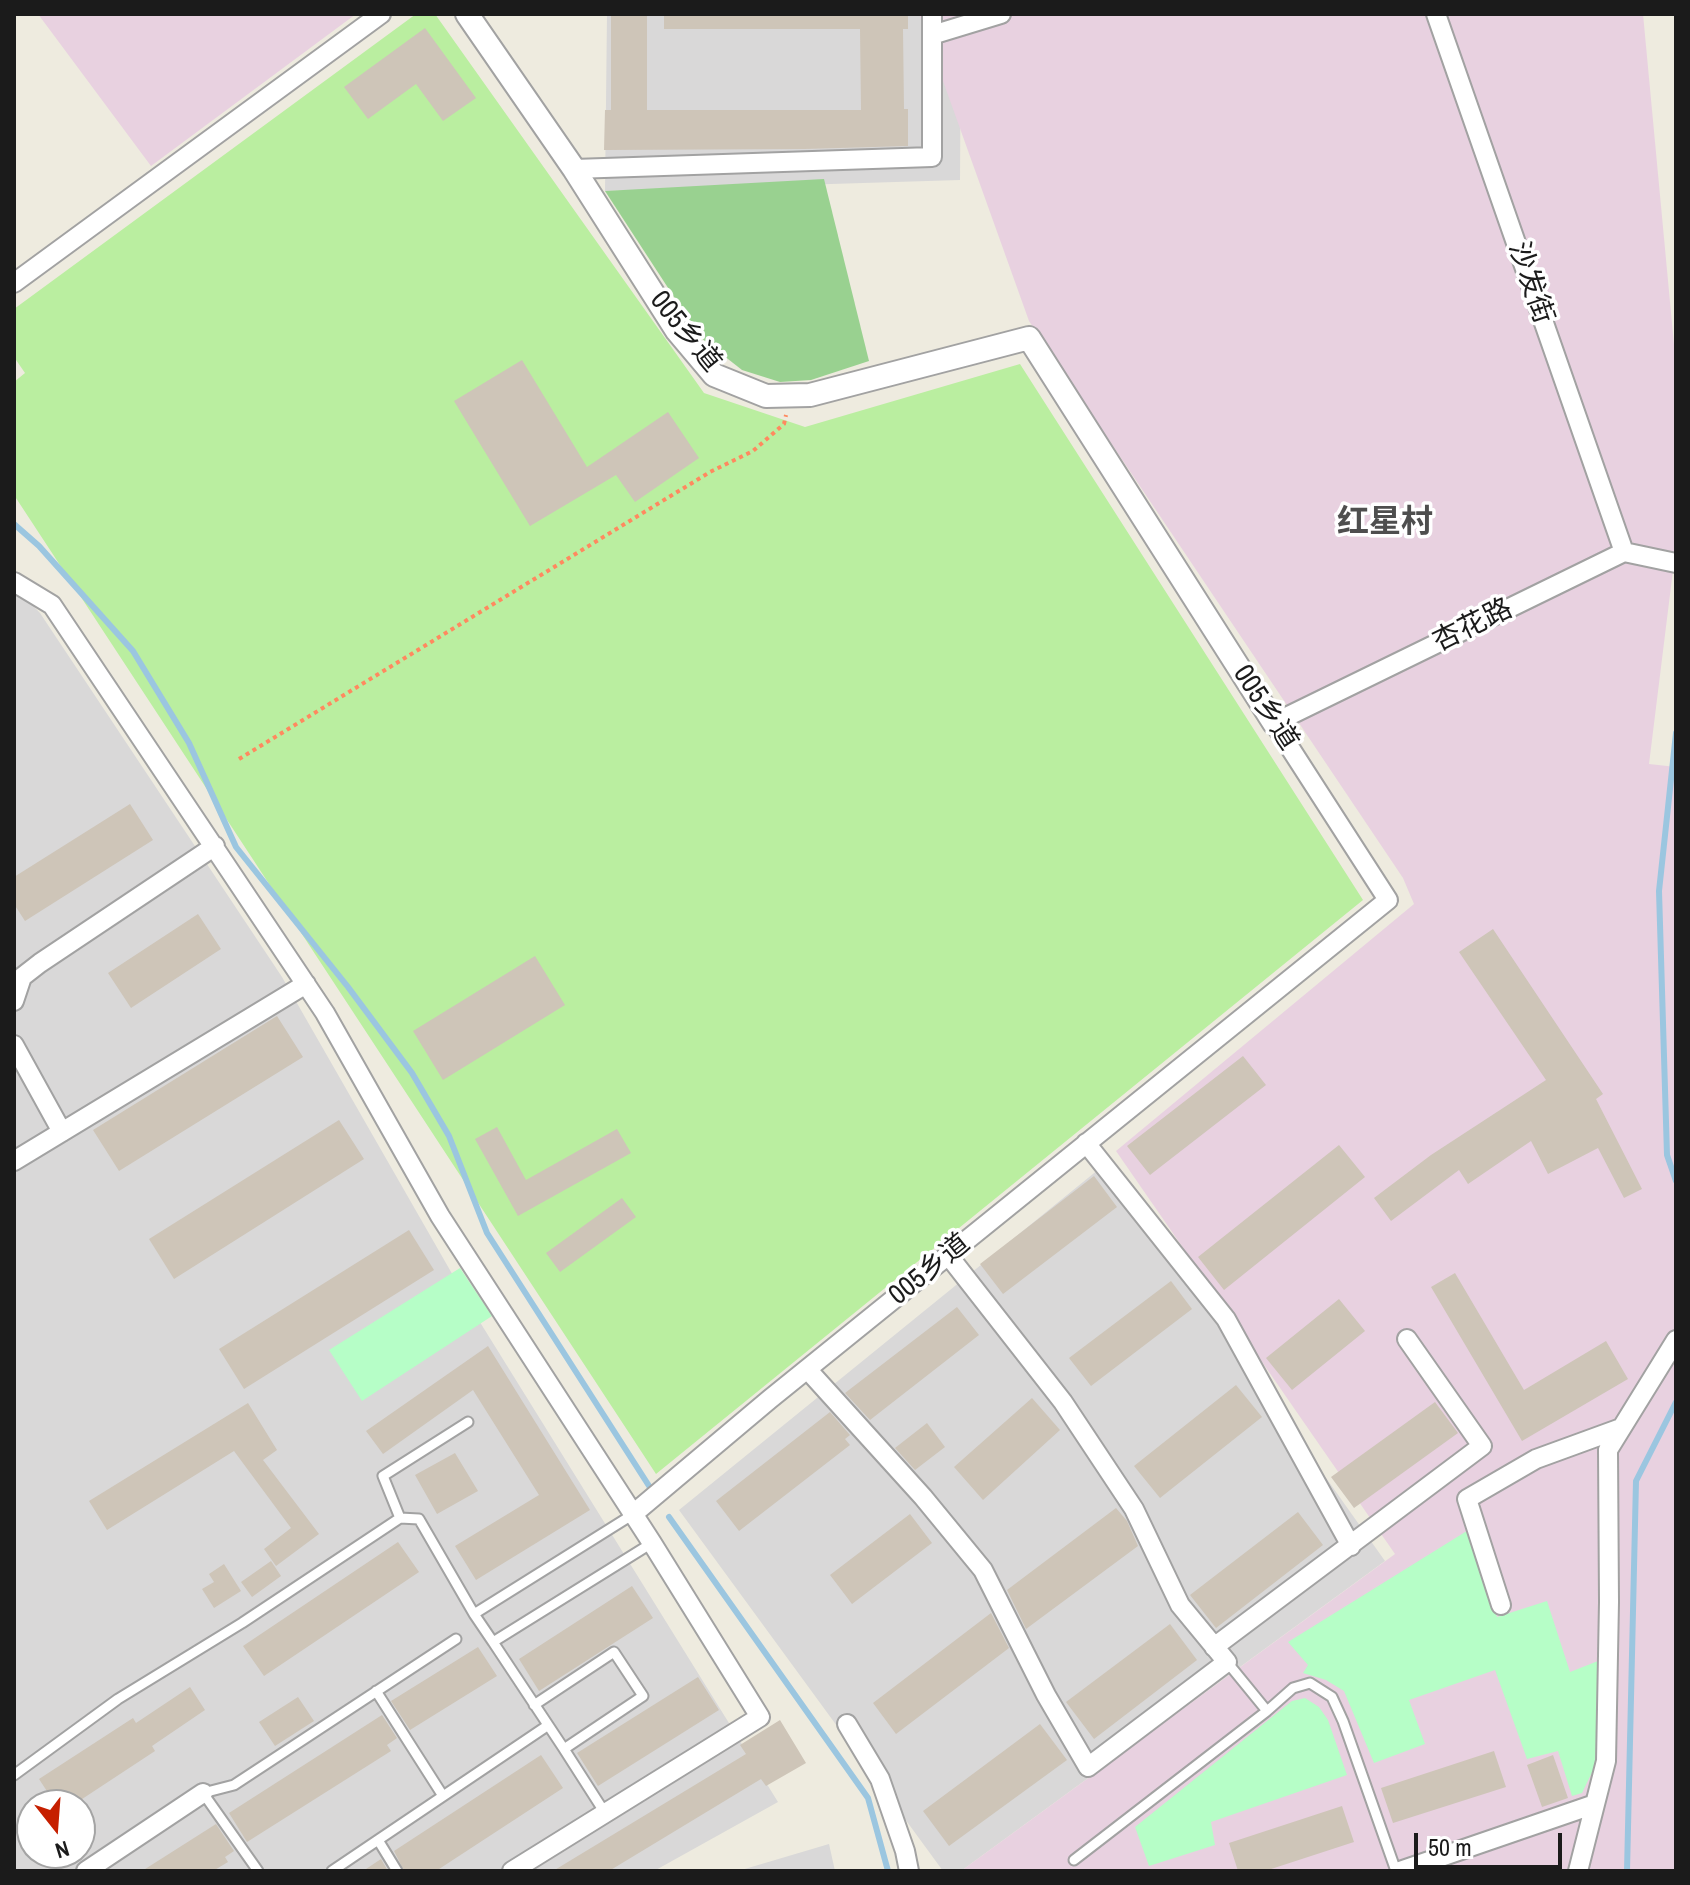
<!DOCTYPE html>
<meta charset="utf-8">
<style>
body{margin:0}
#map{position:relative;width:1690px;height:1885px;overflow:hidden;background:#eeebdf;font-family:"Archivo Narrow",sans-serif}
canvas{display:block}
.frame{position:absolute;inset:0;border:16px solid #1b1b1b;pointer-events:none}
.north{position:absolute;left:16px;top:1789px;width:80px;height:80px;box-sizing:border-box;background:#fff;border:2px solid #a4a4a4;border-radius:50%;rotate:163deg;font-size:22px;font-weight:700;line-height:32px;text-align:center;color:#1b1b1b}
.north::after{content:'';display:block;margin:auto;width:28px;height:36px;background:#c61f00;clip-path:polygon(50% 0,100% 100%,50% 72%,0 100%)}
.scale{position:absolute;left:1414px;top:1833px;width:148px;height:36px;box-sizing:border-box;border:4px solid #1b1b1b;border-top:0;padding-left:10px;font-size:24px;line-height:28px;white-space:nowrap;color:#1b1b1b;-webkit-text-stroke:6px #fff;paint-order:stroke}
</style>
<div id="map">
<canvas width="1690" height="1885"></canvas>
<div class="frame"></div>
<div class="north">N</div>
<div class="scale">50 m</div>
</div>
<script>
const ctx = document.querySelector('canvas').getContext('2d');
ctx.lineJoin = 'round';
function fillPath(path, color) { ctx.fillStyle = color; ctx.fill(path, 'evenodd'); }
const poly = rows => new Path2D(rows.map(r => 'M' + r).join(''));
function stroke(path, color, width, dash) { ctx.strokeStyle = color; ctx.lineWidth = width; ctx.lineCap = dash ? 'butt' : 'round'; ctx.setLineDash(dash || []); ctx.stroke(path); }
function write(font, color, halo, rows, align = 'center') {
  ctx.font = font + ' "Archivo Narrow","Noto Sans SC",sans-serif'; ctx.lineWidth = 7; ctx.setLineDash([]); ctx.textBaseline = 'middle'; ctx.strokeStyle = halo; ctx.fillStyle = color; for (const [text, x, y, turn = 0] of rows) {
    ctx.save(); ctx.translate(x, y); ctx.rotate((+turn || 0) * Math.PI / 180); ctx.textAlign = isNaN(turn) ? turn : align; if (halo) ctx.strokeText(text, 0, 0); ctx.fillText(text, 0, 0); ctx.restore();
  }
}
fillPath(poly([
 [607,14,961,14,960,180,605,191],
 [14,586,40,613,282,977,478,1319,778,1802,654,1871,14,1871],
 [32,1805,80,1805,80,1853,32,1853],
 [1104,1165,1385,1561,961,1871,943,1871,679,1510],
 [829,1844,835,1871,738,1871]
]), '#d9d8d8');
fillPath(poly([
 [38,14,356,14,151,166],
 [919,14,1643,14,1676,366,1676,546,1649,764,1676,767,1676,1871,961,1871,1395,1554,1116,1151,1414,904,1403,878,1029,321]
]), '#e8d1e0');
fillPath(poly([
 [416,14,435,14,704,393,805,427,1020,364,1363,900,656,1474,14,495,14,382,25,373,14,357,14,309]
]), '#baeea0');
fillPath(poly([
 [824,179,869,361,811,380,780,382,742,370,700,337,605,191]
]), '#99d190');
fillPath(poly([
 [460,1268,492,1316,362,1401,329,1350],
 [1470,1529,1497,1617,1547,1601,1570,1672,1598,1661,1597,1762,1582,1793,1572,1796,1558,1751,1527,1759,1495,1670,1409,1700,1425,1744,1374,1763,1344,1691,1326,1680,1303,1673,1308,1665,1288,1642],
 [1305,1698,1319,1707,1328,1720,1347,1775,1211,1822,1215,1845,1149,1866,1135,1827,1292,1701]
]), '#b6fec7');
stroke(poly([
 [14,524,39,546,133,651,189,743,236,847,348,987,412,1073,449,1136,487,1233,651,1489],
 [1676,733,1659,891,1667,1155,1676,1181],
 [669,1517,868,1798,888,1871],
 [1627,1871,1636,1481,1676,1402]
]), '#9bc6e0', 6);
fillPath(poly([
 [611,14,647,14,647,110,861,110,860,29,664,29,664,14,908,14,908,29,903,29,904,109,908,109,908,146,805,149,604,150,605,110,611,110],
 [425,28,476,98,443,121,416,84,368,119,344,87],
 [522,360,587,467,668,412,699,458,635,502,616,475,530,526,454,401],
 [130,804,153,840,25,921,14,904,14,877],
 [198,914,221,949,131,1008,108,973],
 [1493,929,1603,1094,1596,1099,1642,1189,1624,1198,1598,1148,1548,1174,1531,1141,1468,1184,1459,1170,1391,1221,1374,1198,1431,1155,1546,1080,1459,952],
 [535,956,565,1005,443,1080,413,1031],
 [277,1016,303,1057,119,1171,93,1130],
 [1243,1056,1266,1085,1150,1175,1127,1146],
 [339,1120,364,1159,174,1279,149,1239],
 [497,1127,526,1180,617,1129,631,1153,518,1216,475,1139],
 [1339,1145,1365,1177,1224,1290,1198,1257],
 [1094,1176,1117,1207,1003,1294,980,1264],
 [622,1198,636,1217,560,1272,546,1253],
 [409,1230,434,1270,244,1389,219,1349],
 [1455,1273,1524,1390,1606,1341,1628,1379,1522,1441,1431,1287],
 [1171,1281,1192,1309,1091,1386,1069,1358],
 [1339,1299,1365,1331,1292,1390,1266,1358],
 [957,1307,979,1335,870,1420,845,1393],
 [488,1346,590,1510,476,1580,455,1546,539,1495,473,1390,383,1454,366,1431],
 [1236,1385,1262,1417,1160,1498,1134,1466],
 [1032,1398,1060,1430,983,1500,954,1467],
 [1435,1402,1458,1433,1354,1508,1331,1477],
 [248,1403,277,1450,263,1460,319,1534,276,1566,264,1549,291,1528,234,1451,107,1530,89,1501],
 [830,1412,850,1435,845,1439,850,1445,739,1531,716,1501],
 [927,1423,945,1447,915,1470,895,1448],
 [455,1453,478,1491,437,1514,415,1475],
 [1116,1508,1127,1521,1138,1546,1026,1629,1007,1590],
 [1298,1512,1323,1545,1216,1628,1190,1595],
 [910,1514,932,1543,852,1604,830,1575],
 [398,1542,419,1572,264,1676,243,1646],
 [271,1561,281,1576,252,1597,241,1582],
 [224,1564,241,1591,214,1608,202,1589,214,1582,209,1574],
 [632,1586,653,1618,539,1691,519,1659],
 [991,1613,1009,1648,896,1734,873,1703],
 [1170,1624,1197,1660,1094,1739,1066,1702],
 [478,1647,497,1676,410,1730,391,1701],
 [698,1677,719,1710,598,1786,577,1753],
 [190,1687,205,1710,152,1746,155,1751,73,1805,56,1805,39,1779,133,1718,136,1723],
 [298,1697,314,1721,275,1746,259,1722],
 [382,1715,397,1738,387,1745,391,1751,247,1842,229,1813],
 [780,1720,806,1763,766,1786,761,1779,609,1871,553,1871,746,1754,740,1745],
 [1040,1724,1067,1760,949,1846,923,1811],
 [1494,1751,1506,1787,1393,1823,1381,1788],
 [541,1755,563,1788,436,1871,404,1871,394,1851],
 [1553,1755,1568,1798,1542,1807,1527,1765],
 [1342,1806,1354,1842,1265,1871,1238,1871,1229,1843],
 [216,1824,234,1851,225,1857,228,1862,213,1871,142,1871],
 [381,1859,388,1871,363,1871]
]), '#cec5b8');
const service = poly([
 [632,1515,474,1614,493,1642,652,1543],
 [400,1518,419,1519,474,1614],
 [493,1642,564,1749],
 [376,1691,443,1796],
 [534,1705,614,1652,643,1696,564,1749,605,1813],
 [1267,1711,1293,1688,1310,1683,1332,1697,1343,1721,1396,1871],
 [14,1775,118,1699,242,1623,400,1518,383,1476,468,1422],
 [378,1840,397,1871],
 [1074,1860,1267,1711,1227,1662],
 [258,1871,203,1793,234,1785,456,1639],
 [332,1871,547,1726]
]);
const minor = poly([
 [1436,14,1624,552],
 [932,35,1001,14],
 [574,169,932,157,932,14],
 [14,283,381,14],
 [14,582,52,605,325,1013,440,1216,652,1543,760,1717,512,1871],
 [14,1001,22,977,40,963,215,846],
 [14,1045,62,1132],
 [1086,1143,1226,1319,1351,1546],
 [14,1161,306,984],
 [807,1369,923,1497,983,1570,1046,1695,1088,1767,1227,1662,1180,1605,1134,1509,1063,1402,948,1255],
 [632,1515,770,1399,1388,900,1274,723,1624,552,1676,563],
 [1501,1605,1467,1499,1536,1459,1621,1428],
 [1214,1647,1482,1446,1407,1339],
 [847,1724,880,1779,905,1851,909,1871],
 [86,1871,203,1793],
 [1400,1871,1595,1804],
 [1578,1871,1606,1761,1609,1602,1608,1450,1676,1340]
]);
const tertiary = poly([
 [467,14,574,169,677,331,714,375,766,396,810,395,1029,338,1274,723]
]);
stroke(service, '#a2a2a2', 13);
stroke(minor, '#a2a2a2', 22);
stroke(tertiary, '#a2a2a2', 26);
stroke(poly([
 [239,759,710,472,753,451,784,424,786,415]
]), '#ff895f', 4, [4, 4]);
stroke(service, '#fff', 9);
stroke(minor, '#fff', 18);
stroke(tertiary, '#fff', 22);
write('28px', '#1b1b1b', '#fff', [
 ["沙发街",1530,283,71],
 ["005乡道",685,332,51],
 ["杏花路",1473,626,-26],
 ["005乡道",1265,708,57],
 ["005乡道",930,1270,-39]
]);
write('bold 32px', '#4e4e4e', '#fff', [
 ["红星村",1385,523]
]);
</script>
